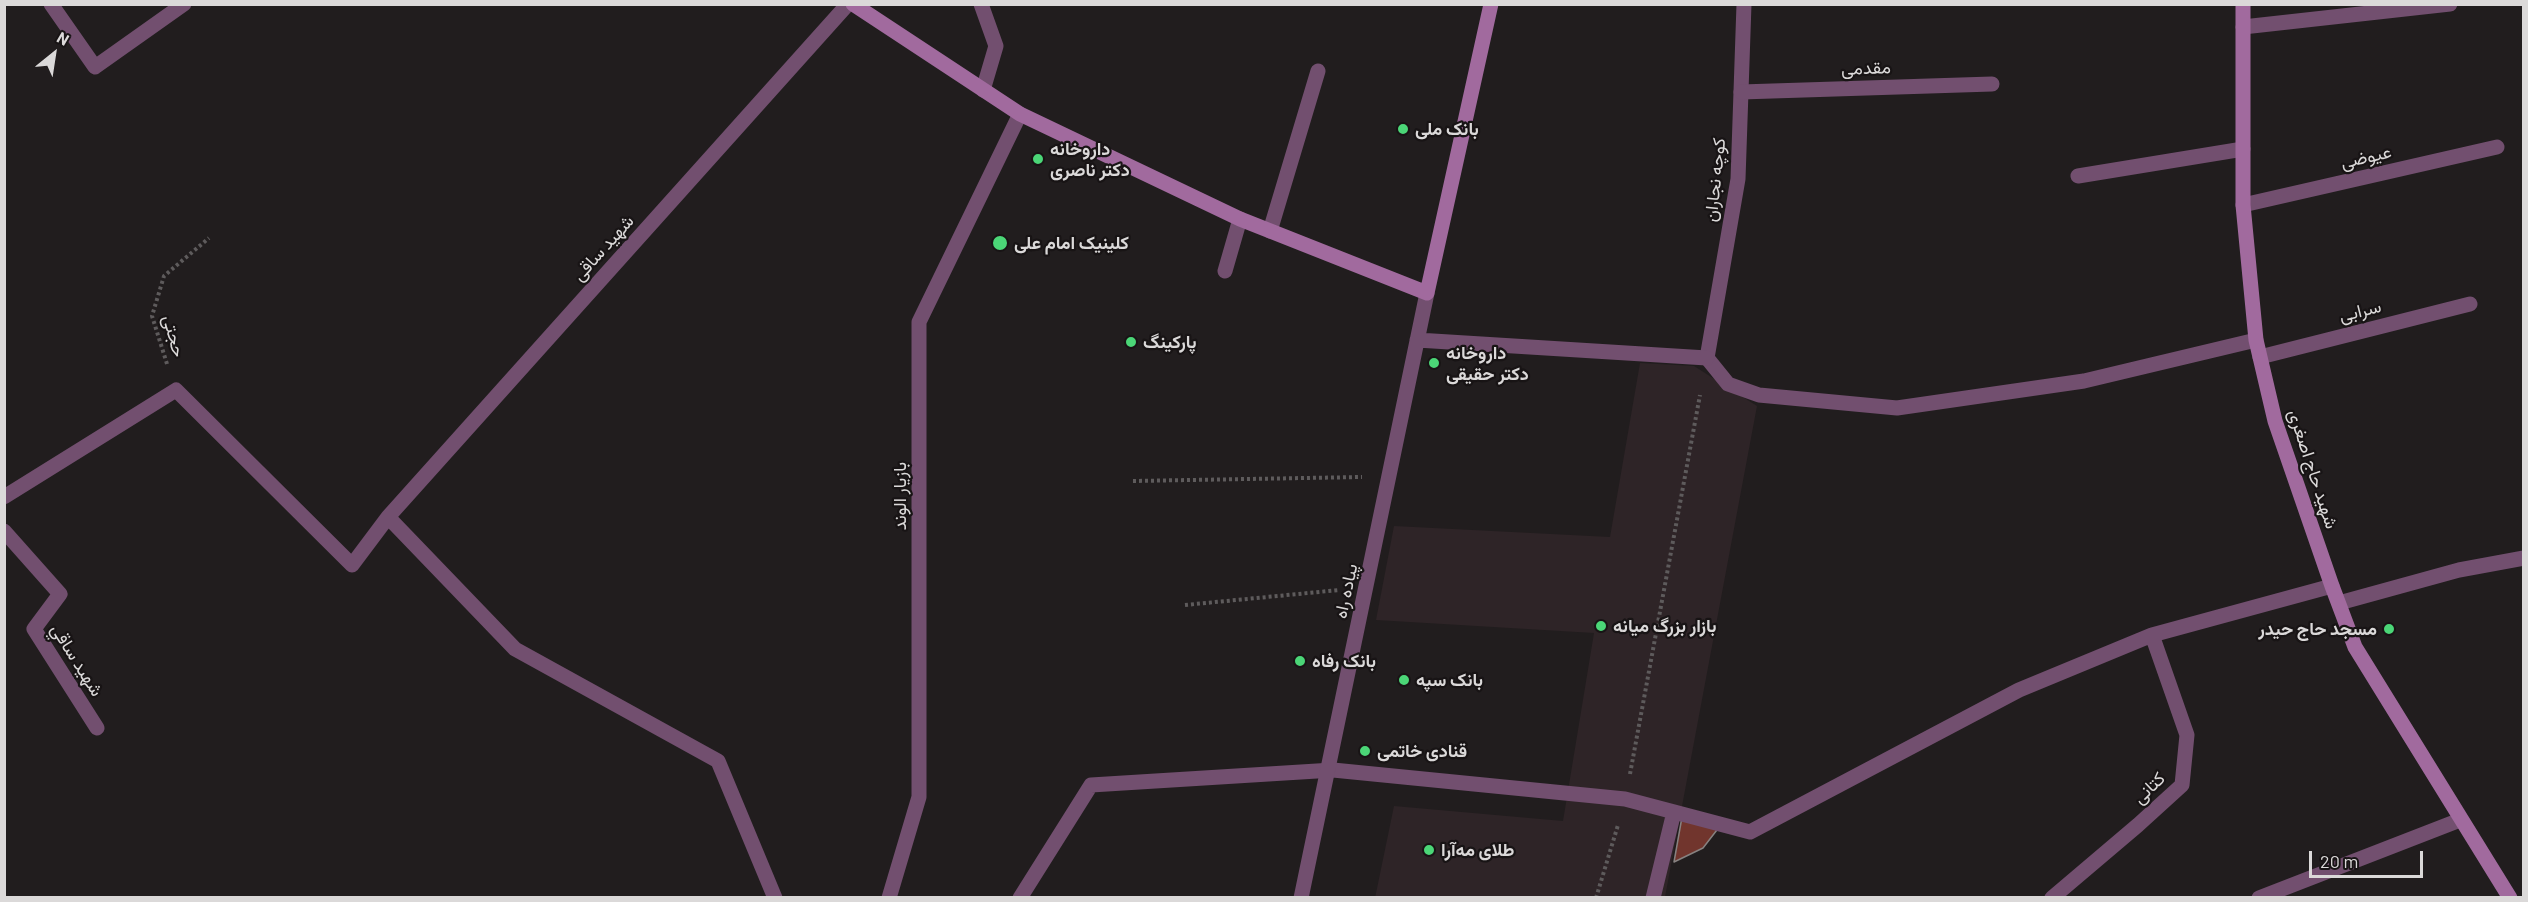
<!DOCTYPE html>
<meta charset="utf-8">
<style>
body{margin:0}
#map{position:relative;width:2528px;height:902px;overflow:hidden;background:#211d1e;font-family:Barlow,sans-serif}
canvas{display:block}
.frame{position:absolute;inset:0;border:6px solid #dbd9d9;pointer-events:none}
.north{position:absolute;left:24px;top:24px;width:60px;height:60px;-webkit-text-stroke:4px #181415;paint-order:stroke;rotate:30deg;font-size:16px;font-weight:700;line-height:24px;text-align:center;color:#dbd9d9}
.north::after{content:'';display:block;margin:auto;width:21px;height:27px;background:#dbd9d9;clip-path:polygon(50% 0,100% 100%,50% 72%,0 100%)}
.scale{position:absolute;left:2309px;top:851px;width:114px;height:27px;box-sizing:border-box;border:3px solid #dbd9d9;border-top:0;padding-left:8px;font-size:18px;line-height:21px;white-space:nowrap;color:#dbd9d9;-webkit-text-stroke:4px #181415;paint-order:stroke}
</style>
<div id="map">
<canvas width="2528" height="902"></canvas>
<div class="frame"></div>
<div class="north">N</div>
<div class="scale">20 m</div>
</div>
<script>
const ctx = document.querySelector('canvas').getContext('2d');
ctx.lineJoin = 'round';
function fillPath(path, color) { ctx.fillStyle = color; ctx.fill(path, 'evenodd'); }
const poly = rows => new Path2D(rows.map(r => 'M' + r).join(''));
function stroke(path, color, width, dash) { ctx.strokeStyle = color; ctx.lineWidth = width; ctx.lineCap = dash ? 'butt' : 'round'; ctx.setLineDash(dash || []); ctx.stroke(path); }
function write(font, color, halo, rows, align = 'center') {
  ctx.font = font + ' Barlow,Vazirmatn,sans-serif'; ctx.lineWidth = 4.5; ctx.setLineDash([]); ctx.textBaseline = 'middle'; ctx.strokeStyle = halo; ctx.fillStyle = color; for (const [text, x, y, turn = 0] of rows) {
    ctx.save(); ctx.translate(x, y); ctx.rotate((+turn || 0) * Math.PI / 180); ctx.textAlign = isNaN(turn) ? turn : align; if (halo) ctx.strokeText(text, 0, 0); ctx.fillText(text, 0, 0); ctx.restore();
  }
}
fillPath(poly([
 [1640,363,1694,366,1757,406,1665,897,1375,898,1394,806,1563,821,1594,633,1376,620,1394,526,1610,537]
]), '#2e2427');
const building = poly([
 [1682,817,1720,826,1703,848,1674,862,1682,817]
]);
fillPath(building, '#71352d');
stroke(building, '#878281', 1.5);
stroke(poly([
 [167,364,152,316,164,276,209,238],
 [1133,481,1362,477],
 [1185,605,1339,590],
 [1630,774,1700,395],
 [1596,898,1618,825]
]), '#5e5b5c', 4, [3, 3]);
stroke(poly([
 [1744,4,1738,179,1707,358,1728,384,1759,395,1897,408,2084,381,2256,340],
 [2243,27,2450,4],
 [2078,176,2243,149],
 [2243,205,2497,147],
 [1270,231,1318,71],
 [1225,271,1240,219],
 [2260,357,2470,304],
 [2339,603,2459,570,2524,558],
 [1020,898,1091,785,1333,770,1625,799,1750,832,2019,690,2152,635,2332,586],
 [1653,898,1674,812],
 [2052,898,2138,825,2182,785,2187,735,2152,635],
 [2259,898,2460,820]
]), '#724f6f', 15);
stroke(poly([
 [51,4,95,67,184,4],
 [981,4,996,46,983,90],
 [1741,92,1992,84],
 [1417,340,1707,358],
 [4,497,176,390,352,565,388,517,848,4],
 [388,517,515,649,718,761,775,898],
 [4,531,60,594,34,629,97,728],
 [889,898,919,797,919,322,1020,114],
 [1301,898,1427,293]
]), '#724f6f', 15);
stroke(poly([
 [853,4,1020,114,1240,219,1427,293,1491,4],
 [2243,4,2243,205,2256,340,2275,421,2332,586,2355,647,2510,898]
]), '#a16a9e', 15);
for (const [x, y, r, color] of [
 [1403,129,6,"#4bd677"],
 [1038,159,6,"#4bd677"],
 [1000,243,8,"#4bd677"],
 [1131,342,6,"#4bd677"],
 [1434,363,6,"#4bd677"],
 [1601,626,6,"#4bd677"],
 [2389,629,6,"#4bd677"],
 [1300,661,6,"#4bd677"],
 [1404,680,6,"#4bd677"],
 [1365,751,6,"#4bd677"],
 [1429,850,6,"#4bd677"]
]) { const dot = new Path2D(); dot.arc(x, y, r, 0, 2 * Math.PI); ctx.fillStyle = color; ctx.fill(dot); stroke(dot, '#181415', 2); }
write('18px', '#dbd9d9', '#181415', [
 ["مقدمی",1866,68,-2],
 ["عیوضی",2366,157,-13],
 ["کوچه نجاران",1715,180,-84],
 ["شهید ساقی",603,248,-48],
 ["سرابی",2360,311,-14],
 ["حجتی",174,336,75],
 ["شهید حاج اصغری",2313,469,72],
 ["بازیار الوند",900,496,-90],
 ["پیاده راه",1346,591,-78],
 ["شهيد ساقي",77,660,58],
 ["کتانی",2149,788,-44]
]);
write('bold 18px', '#dbd9d9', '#181415', [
 ["بانک ملی",1415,129],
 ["داروخانه",1050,149],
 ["دکتر ناصری",1050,170],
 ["کلینیک امام علی",1014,243],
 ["پارکینگ",1143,342],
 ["داروخانه",1446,353],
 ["دکتر حقیقی",1446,374],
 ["بازار بزرگ میانه",1613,626],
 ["مسجد حاج حیدر",2377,629,"right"],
 ["بانک رفاه",1312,661],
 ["بانک سپه",1416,680],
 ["قنادی خاتمی",1377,751],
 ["طلای مه‌آرا",1441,850]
], 'left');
</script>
